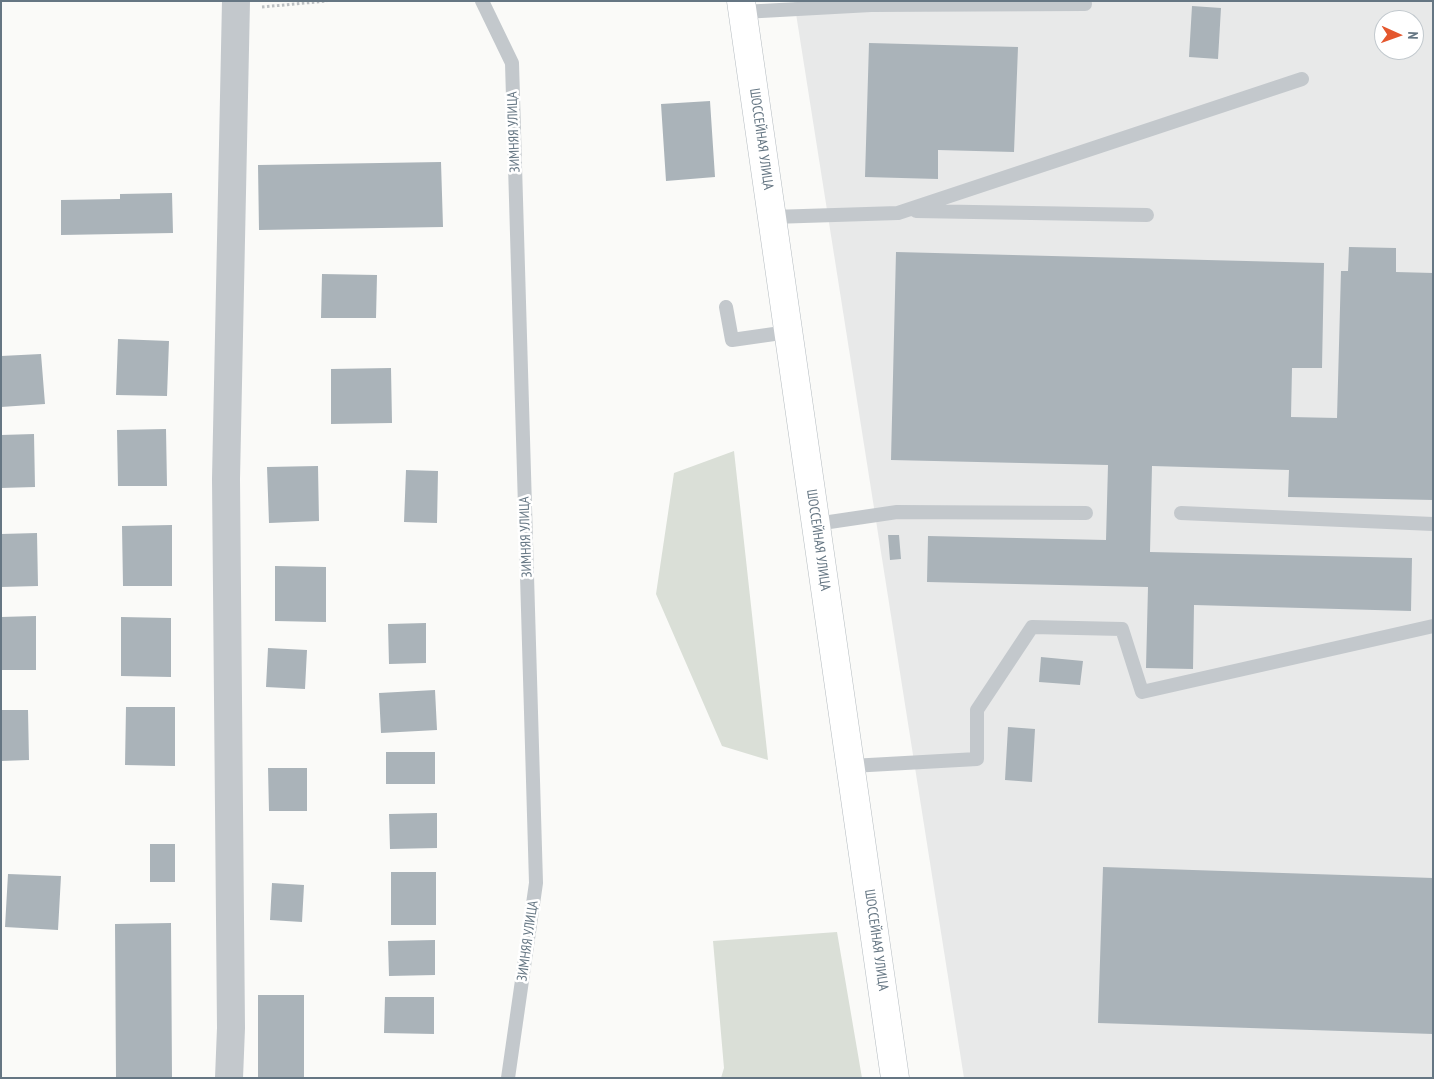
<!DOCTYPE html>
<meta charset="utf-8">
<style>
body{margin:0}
#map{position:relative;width:1434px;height:1079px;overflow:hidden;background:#fafaf8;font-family:"PT Sans Narrow",sans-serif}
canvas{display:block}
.frame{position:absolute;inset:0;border:2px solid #657683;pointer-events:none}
.north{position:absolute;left:1374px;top:10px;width:50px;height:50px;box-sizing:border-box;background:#fff;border:1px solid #c1c8cd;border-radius:50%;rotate:92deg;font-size:14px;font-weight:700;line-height:20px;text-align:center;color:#657683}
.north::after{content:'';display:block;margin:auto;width:18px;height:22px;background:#e4572e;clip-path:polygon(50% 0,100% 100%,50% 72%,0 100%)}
</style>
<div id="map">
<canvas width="1434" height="1079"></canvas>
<div class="frame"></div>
<div class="north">N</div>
</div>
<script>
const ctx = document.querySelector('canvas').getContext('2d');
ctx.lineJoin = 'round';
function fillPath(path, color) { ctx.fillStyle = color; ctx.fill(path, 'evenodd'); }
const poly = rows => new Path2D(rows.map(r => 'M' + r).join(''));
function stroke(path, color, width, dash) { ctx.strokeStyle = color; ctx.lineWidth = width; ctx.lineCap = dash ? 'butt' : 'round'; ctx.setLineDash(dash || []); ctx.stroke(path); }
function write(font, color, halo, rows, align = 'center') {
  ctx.font = font + ' "PT Sans Narrow",sans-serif'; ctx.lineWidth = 5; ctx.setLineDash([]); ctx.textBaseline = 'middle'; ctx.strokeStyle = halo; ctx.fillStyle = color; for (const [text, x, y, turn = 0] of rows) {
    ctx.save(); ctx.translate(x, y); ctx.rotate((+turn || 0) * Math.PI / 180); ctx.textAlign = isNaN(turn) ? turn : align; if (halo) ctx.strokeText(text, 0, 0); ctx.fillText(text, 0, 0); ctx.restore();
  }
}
fillPath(poly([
 [794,1,1433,1,1433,1078,964,1078],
 [1384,20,1414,20,1414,50,1384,50]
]), '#e8e9e9');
fillPath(poly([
 [734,451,768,760,722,746,656,594,674,473],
 [837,932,862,1078,721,1078,724,1068,713,941]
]), '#dadfd7');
fillPath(poly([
 [1192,6,1221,8,1218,59,1189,57],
 [869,43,1018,47,1014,152,938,150,938,179,865,177],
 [710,101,715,177,666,181,661,104],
 [441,162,443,227,259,230,258,165],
 [172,193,173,233,61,235,61,200,120,199,120,194],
 [1349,247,1396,248,1396,272,1433,273,1433,500,1288,497,1289,470,1152,466,1150,552,1412,558,1411,611,1194,605,1193,669,1146,668,1148,587,927,582,928,536,1106,540,1108,465,891,460,896,252,1324,263,1322,368,1292,368,1291,417,1337,418,1341,271,1348,271],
 [322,274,377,275,376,318,321,318],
 [118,339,169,341,167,396,116,395],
 [41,354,45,404,1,407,1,356],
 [391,368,392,423,331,424,331,369],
 [166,429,167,486,118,486,117,430],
 [34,434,35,487,1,488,1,435],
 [318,466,319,521,269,523,267,467],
 [406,470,438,471,437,523,404,522],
 [172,525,172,586,123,586,122,526],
 [37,533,38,586,1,587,1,534],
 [888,535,899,535,901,559,890,560],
 [275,566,326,567,326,622,275,621],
 [36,616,36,670,1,670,1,617],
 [121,617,171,618,171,677,121,676],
 [426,623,426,663,389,664,388,624],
 [268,648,307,650,305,689,266,687],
 [1041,657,1083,661,1080,685,1039,682],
 [435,690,437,730,381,733,379,693],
 [126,707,175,707,175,766,125,765],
 [1,710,28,710,29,760,1,761],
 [1008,727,1035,729,1032,782,1005,780],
 [386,752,435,752,435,784,386,784],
 [268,768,307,768,307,811,269,811],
 [437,813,437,848,390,849,389,814],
 [150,844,175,844,175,882,150,882],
 [1103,867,1433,878,1433,1034,1098,1023],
 [391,872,436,872,436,925,391,925],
 [8,874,61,876,58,930,5,927],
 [272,883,304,885,302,922,270,920],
 [171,923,172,1078,116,1078,115,924],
 [435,940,435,975,389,976,388,941],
 [258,995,304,995,304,1078,258,1078],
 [385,997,434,997,434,1034,384,1033]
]), '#aab3b9');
const secondary = poly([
 [741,1,895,1078]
]);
stroke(secondary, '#b3babf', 29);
stroke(poly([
 [262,7,327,1]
]), '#bbbfc2', 3, [2.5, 2.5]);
stroke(poly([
 [482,1,512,63,536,883,508,1078],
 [743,12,871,5,1085,4],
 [916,211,1147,215],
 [772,217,898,213,1302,79],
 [726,307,732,340,788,332],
 [1181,513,1433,524],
 [816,524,897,512,1086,513],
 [851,766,977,759,977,710,1032,627,1122,629,1142,692,1433,626]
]), '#c3c8cc', 14);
stroke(poly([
 [229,1078,231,1028,226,479,236,1]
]), '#c3c8cc', 28);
stroke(secondary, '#fff', 28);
write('14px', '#657683', '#fff', [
 ["ЗИМНЯЯ УЛИЦА",514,132,-92],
 ["ШОССЕЙНАЯ УЛИЦА",761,139,82],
 ["ЗИМНЯЯ УЛИЦА",526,537,-92],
 ["ШОССЕЙНАЯ УЛИЦА",818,540,82],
 ["ШОССЕЙНАЯ УЛИЦА",876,940,82],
 ["ЗИМНЯЯ УЛИЦА",528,941,-82]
]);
</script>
